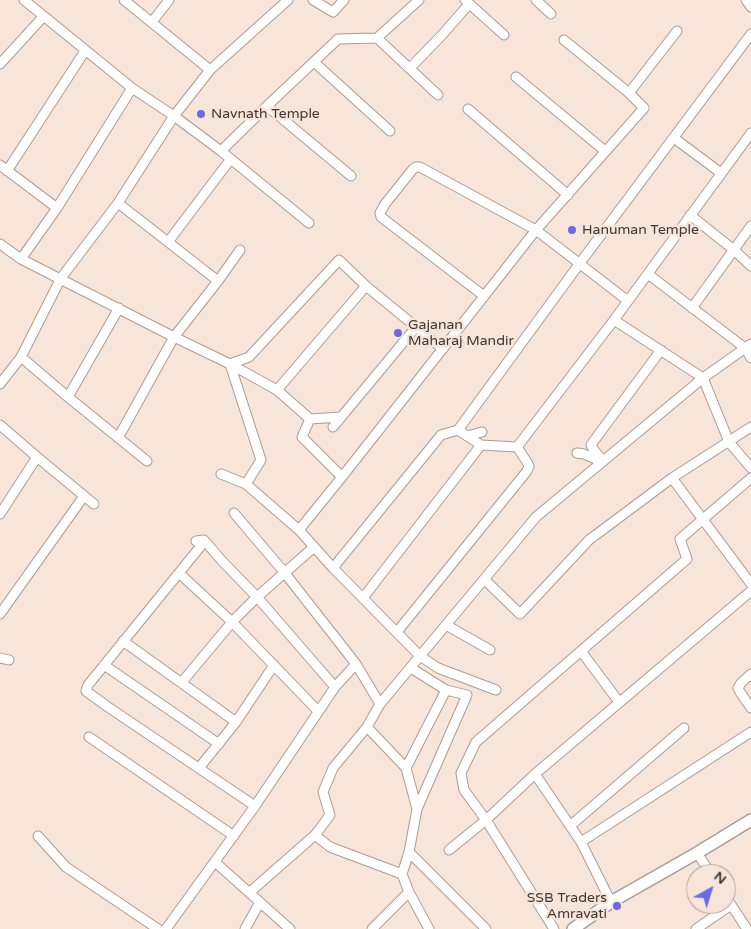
<!DOCTYPE html>
<style>
body{margin:0}
#map{position:relative;width:751px;height:929px;overflow:hidden;background:#f7e5da;font-family:"Varela Round",sans-serif}
canvas{display:block}
.north{position:absolute;left:686px;top:864px;width:50px;height:50px;box-sizing:border-box;background:#f7e5da;border:1px solid #ad9f97;border-radius:50%;rotate:39deg;font-size:14px;font-weight:700;line-height:20px;text-align:center;color:#3f3733}
.north::after{content:'';display:block;margin:auto;width:18px;height:22px;background:#6b6ae4;clip-path:polygon(50% 0,100% 100%,50% 72%,0 100%)}
</style>
<div id="map">
<canvas width="751" height="929"></canvas>
<div class="north">N</div>
</div>
<script>
const ctx = document.querySelector('canvas').getContext('2d');
ctx.lineJoin = 'round';
const poly = rows => new Path2D(rows.map(r => 'M' + r).join(''));
function stroke(path, color, width, dash) { ctx.strokeStyle = color; ctx.lineWidth = width; ctx.lineCap = dash ? 'butt' : 'round'; ctx.setLineDash(dash || []); ctx.stroke(path); }
function write(font, color, halo, rows, align = 'center') {
  ctx.font = font + ' "Varela Round",sans-serif'; ctx.lineWidth = 5; ctx.setLineDash([]); ctx.textBaseline = 'middle'; ctx.strokeStyle = halo; ctx.fillStyle = color; for (const [text, x, y, turn = 0] of rows) {
    ctx.save(); ctx.translate(x, y); ctx.rotate((+turn || 0) * Math.PI / 180); ctx.textAlign = isNaN(turn) ? turn : align; if (halo) ctx.strokeText(text, 0, 0); ctx.fillText(text, 0, 0); ctx.restore();
  }
}
const minor = poly([
 [24,0,132,88,174,116,221,151,309,223],
 [124,0,210,70],
 [313,0,333,12,344,0],
 [465,0,504,35],
 [536,0,551,14],
 [746,0,751,7],
 [152,22,169,0],
 [377,38,438,95],
 [314,62,390,131],
 [0,64,43,17],
 [410,68,442,35,469,4],
 [516,77,605,151],
 [629,93,677,31],
 [267,106,351,176],
 [468,109,568,195],
 [674,138,721,173],
 [221,151,267,106,338,39,377,38,419,0],
 [0,165,57,208],
 [7,171,85,51],
 [118,203,218,281],
 [690,215,734,250,751,266],
 [168,242,230,160],
 [0,244,21,259,174,337,230,364,277,390,366,286],
 [21,259,57,208,132,88],
 [648,274,745,348,751,358],
 [484,296,381,217,380,213,385,204,413,169,416,167,420,167,536,230,628,301],
 [692,308,751,226],
 [614,320,703,378,729,442,751,468],
 [21,357,68,397,147,461],
 [0,384,21,357,61,278,118,203,174,116,210,70,288,0],
 [277,390,310,419,341,417],
 [68,397,119,308],
 [310,419,302,437,342,477],
 [0,425,37,457,94,504],
 [333,427,416,327],
 [458,430,481,445,517,447,614,320,751,133],
 [467,436,482,432],
 [118,438,174,337,218,281,240,250],
 [577,453,584,454,600,461],
 [603,461,593,449,591,445,593,442,661,350],
 [221,474,246,484,299,530,333,568,420,656,438,668,496,690],
 [672,478,751,584],
 [246,484,261,460,230,364,249,357,339,260,366,286,443,349],
 [234,513,284,572,356,664,380,704],
 [0,514,37,457],
 [299,530,342,477,536,230,644,108,629,93,564,40],
 [196,541,204,540,223,562,257,597,335,687],
 [200,547,88,685,86,691,108,707,255,806],
 [333,568,441,435,458,430,580,263,751,34],
 [179,573,232,622,318,711],
 [484,579,520,614,589,540,672,478,751,427],
 [363,598,481,445],
 [0,614,84,496],
 [446,625,490,650],
 [397,632,527,471,529,466,527,462,517,447],
 [123,641,236,722],
 [581,651,619,702],
 [0,658,9,660],
 [104,665,219,744],
 [411,668,446,690,467,695,417,809],
 [751,674,741,683,738,688,740,692,751,708],
 [182,682,232,622,257,597,314,547],
 [367,727,406,768,417,809,409,852,402,874,409,892,429,929],
 [89,737,234,836],
 [199,768,236,722,274,665],
 [406,768,446,690],
 [535,774,581,842,611,902],
 [570,826,684,728],
 [315,835,330,847,402,874],
 [38,836,66,867,158,929],
 [581,842,751,732],
 [449,850,486,820,535,774,751,591],
 [409,852,486,929],
 [697,853,711,874],
 [215,862,290,929],
 [250,892,315,835,330,815,323,792,333,768,367,727,380,704,536,517,703,378,751,344],
 [726,897,747,929],
 [166,929,255,806,335,687,356,664],
 [245,929,260,902],
 [372,929,409,892],
 [554,929,486,820,464,790,461,773,476,742,687,559,680,539,751,478],
 [696,929,731,905]
]);
const tertiary = poly([
 [573,929,611,902,697,853,751,820]
]);
stroke(minor, '#ad9c92', 11);
stroke(tertiary, '#ad9c92', 14);
stroke(minor, '#fff', 9);
stroke(tertiary, '#fff', 11);
for (const [x, y, r, color] of [
 [201,114,5,"#6b6ae4"],
 [572,230,5,"#6b6ae4"],
 [398,333,5,"#6b6ae4"],
 [617,906,5,"#6b6ae4"]
]) { const dot = new Path2D(); dot.arc(x, y, r, 0, 2 * Math.PI); ctx.fillStyle = color; ctx.fill(dot); stroke(dot, '#f7e5da', 2); }
write('14px', '#3f3733', '#f7e5da', [
 ["Navnath Temple",211,114],
 ["Hanuman Temple",582,230],
 ["Gajanan",408,325],
 ["Maharaj Mandir",408,341],
 ["SSB Traders",607,898,"right"],
 ["Amravati",607,914,"right"]
], 'left');
</script>
